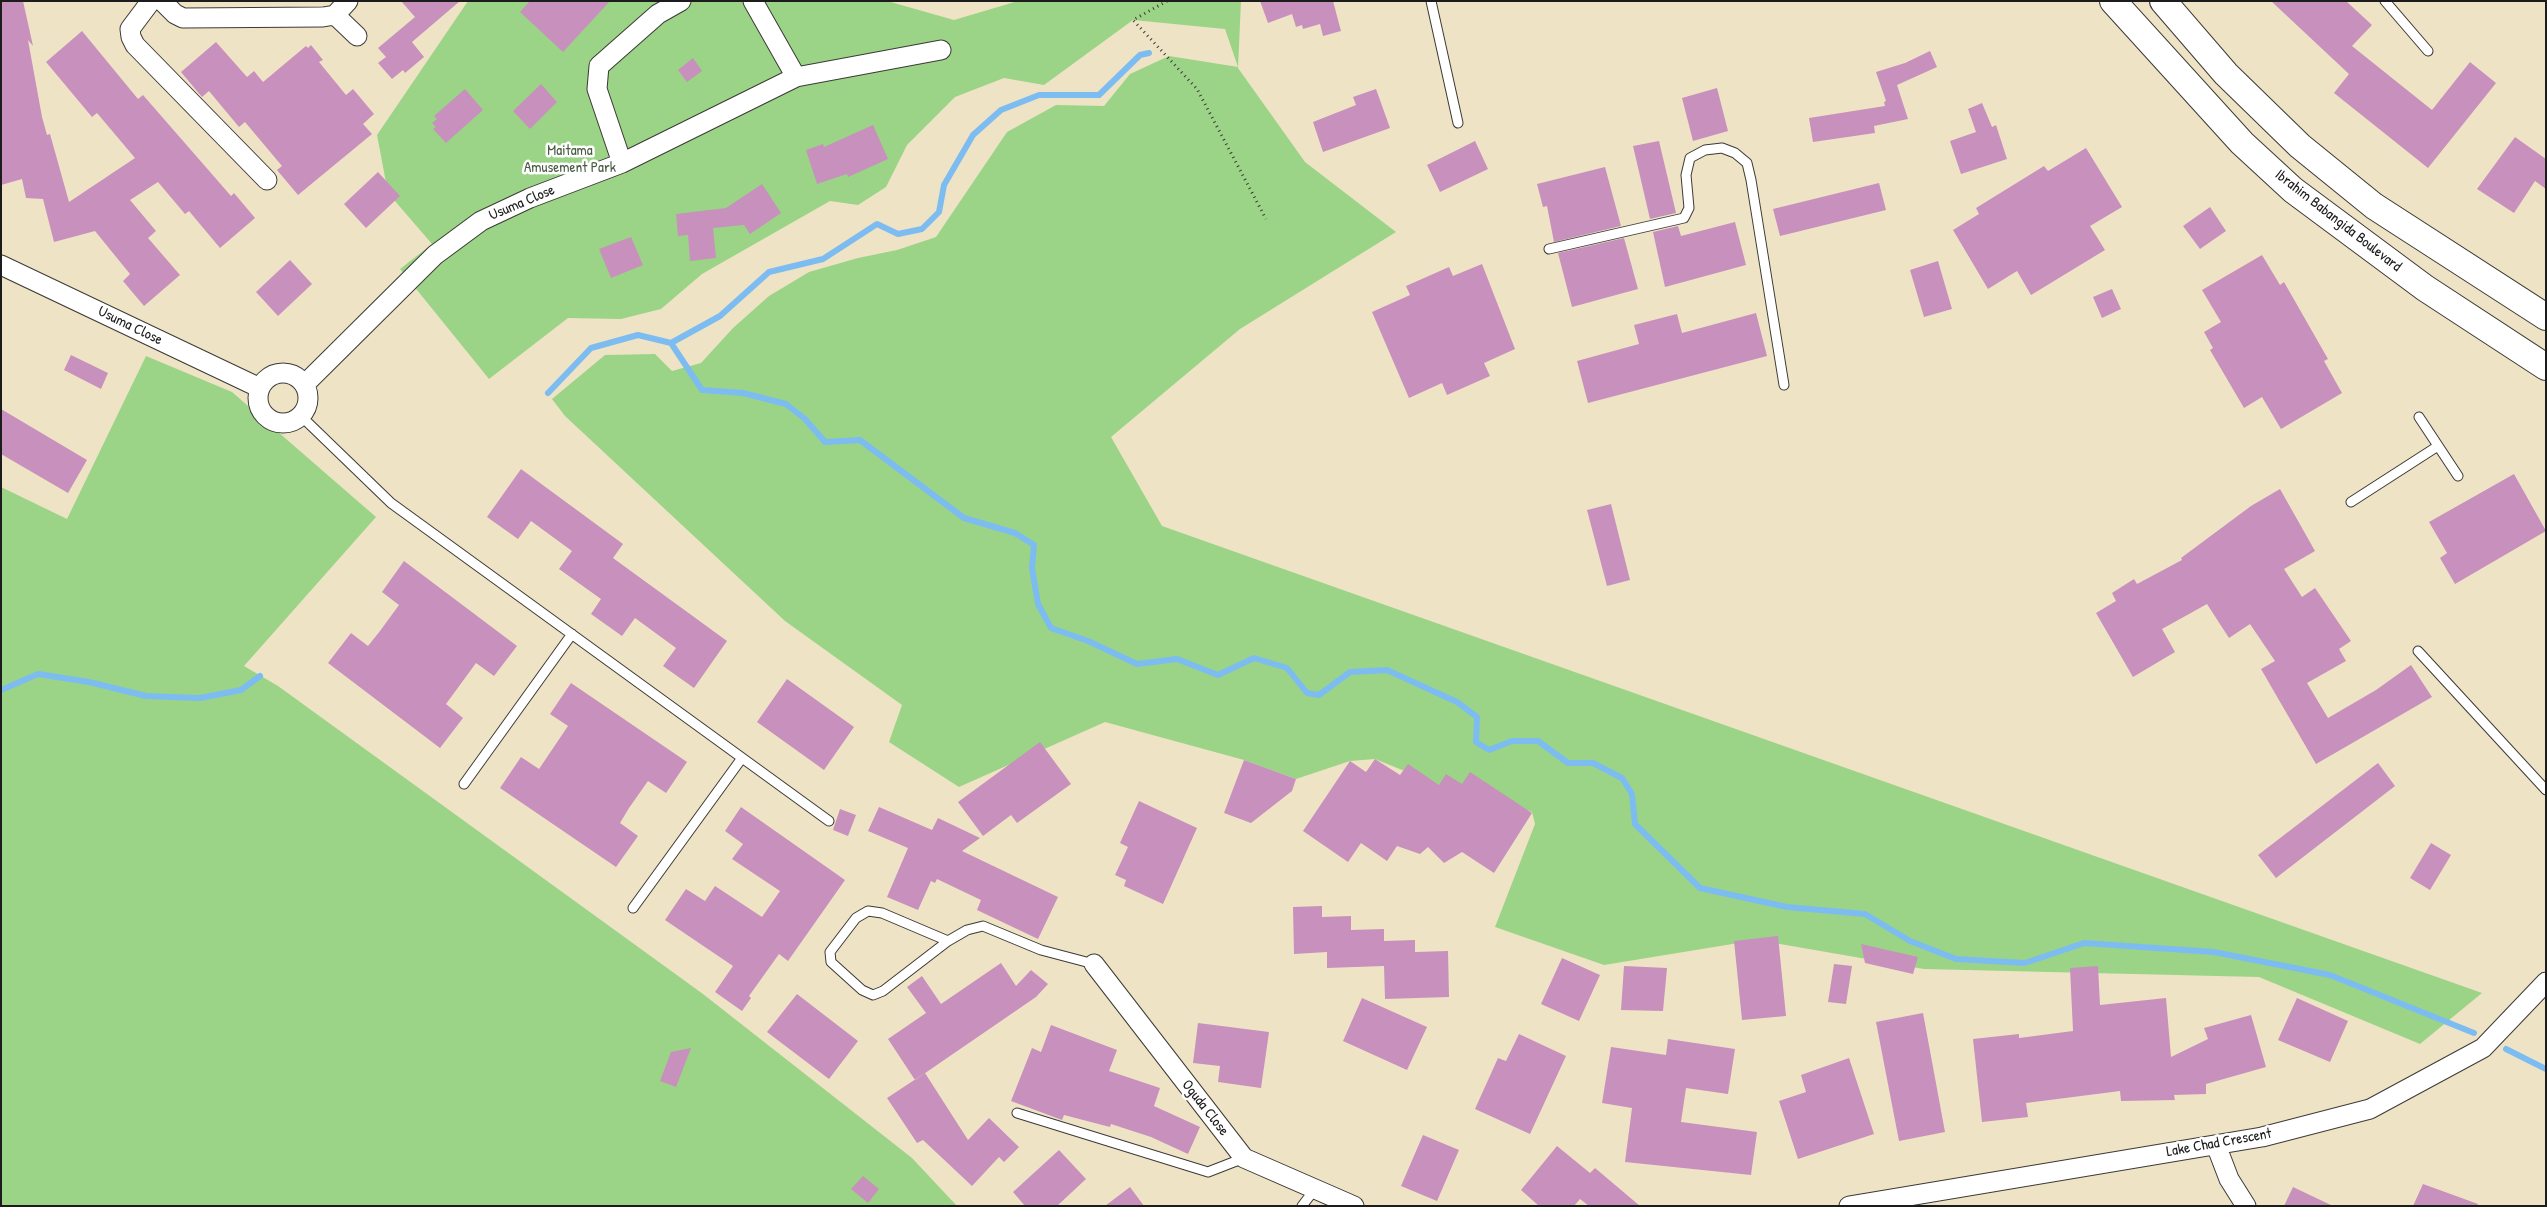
<!DOCTYPE html>
<style>
body{margin:0}
#map{position:relative;width:2547px;height:1207px;overflow:hidden;background:#efe3c6;font-family:"Patrick Hand",sans-serif}
canvas{display:block}
.frame{position:absolute;inset:0;border:2px solid #1c1c1c;pointer-events:none}
</style>
<div id="map">
<canvas width="2547" height="1207"></canvas>
<div class="frame"></div>
</div>
<script>
const ctx = document.querySelector('canvas').getContext('2d');
ctx.lineJoin = 'round';
function fillPath(path, color) { ctx.fillStyle = color; ctx.fill(path, 'evenodd'); }
const poly = rows => new Path2D(rows.map(r => 'M' + r).join(''));
function stroke(path, color, width, dash) { ctx.strokeStyle = color; ctx.lineWidth = width; ctx.lineCap = dash ? 'butt' : 'round'; ctx.setLineDash(dash || []); ctx.stroke(path); }
function write(font, color, halo, rows, align = 'center') {
  ctx.font = font + ' "Patrick Hand",sans-serif'; ctx.lineWidth = 5; ctx.setLineDash([]); ctx.textBaseline = 'middle'; ctx.strokeStyle = halo; ctx.fillStyle = color; for (const [text, x, y, turn = 0] of rows) {
    ctx.save(); ctx.translate(x, y); ctx.rotate((+turn || 0) * Math.PI / 180); ctx.textAlign = isNaN(turn) ? turn : align; if (halo) ctx.strokeText(text, 0, 0); ctx.fillText(text, 0, 0); ctx.restore();
  }
}
fillPath(poly([
 [468,1,887,1,954,20,1018,1,1241,1,1238,68,1305,162,1396,232,1240,329,1111,437,1162,526,2482,993,2420,1044,2259,977,1924,969,1757,940,1604,965,1495,927,1535,824,1532,812,1462,784,1439,785,1375,759,1350,761,1296,779,1244,760,1105,722,959,787,889,742,902,705,785,621,565,416,552,399,605,355,655,354,672,371,701,363,733,328,769,296,809,272,858,258,897,250,936,237,1007,132,1056,105,1104,106,1130,74,1169,56,1238,67,1225,29,1133,20,1044,85,1004,78,955,97,907,145,886,187,858,205,830,201,702,274,661,309,621,319,568,318,489,379,400,269,432,244,388,193,377,135],
 [146,356,232,392,376,517,244,666,278,686,703,994,912,1158,957,1206,1,1206,1,487,67,519]
]), '#9bd487');
stroke(poly([
 [671,343,702,390,743,393,786,404,805,419,825,442,860,440,964,518,1015,533,1034,545,1032,568,1038,604,1051,628,1088,641,1137,664,1177,659,1218,675,1254,658,1287,668,1307,693,1319,695,1350,672,1387,670,1457,702,1477,717,1476,742,1489,750,1512,741,1538,741,1568,763,1593,763,1622,778,1632,794,1635,824,1700,888,1787,907,1865,914,1910,941,1956,959,2025,963,2084,943,2214,952,2330,975,2474,1033],
 [548,393,591,348,638,335,671,343,720,316,769,272,823,259,877,224,898,234,922,229,939,212,944,185,973,135,1001,110,1039,95,1099,95,1140,55,1149,53],
 [1,690,38,674,89,682,146,696,200,698,241,690,260,676],
 [2506,1049,2546,1069]
]), '#7dbcf1', 6);
fillPath(poly([
 [1,1,23,1,33,46,28,40,42,117,47,135,50,134,69,202,135,158,97,113,92,117,46,62,82,31,138,99,143,95,231,196,234,193,255,218,220,248,189,211,185,214,158,182,130,200,156,231,148,238,180,275,144,306,123,281,130,274,95,231,54,242,43,199,26,198,22,179,1,185],
 [401,1,460,1,412,42,424,57,405,73,403,70,392,79,378,63,386,57,378,48,415,17],
 [530,1,610,1,563,52,520,12],
 [1260,1,1333,1,1341,31,1323,36,1320,24,1303,29,1302,25,1296,27,1292,14,1268,23],
 [2271,1,2346,1,2372,25,2352,46,2432,110,2470,62,2496,83,2428,168,2334,93,2349,74],
 [216,42,247,77,254,71,263,82,306,46,308,48,311,45,323,60,319,62,346,95,353,89,374,114,363,124,372,134,298,195,277,170,282,166,245,122,239,127,209,91,202,97,181,72],
 [1930,51,1937,67,1897,85,1908,119,1874,126,1875,133,1813,142,1809,118,1885,106,1884,102,1886,101,1876,72,1905,63],
 [693,58,702,71,687,82,678,70],
 [541,84,557,102,530,129,513,111],
 [1717,88,1728,131,1693,141,1682,98],
 [465,89,483,110,446,143,433,129,436,127,432,123,437,119,434,116],
 [1376,89,1390,128,1323,152,1313,122,1356,105,1353,97],
 [1982,103,1992,127,1996,125,2007,159,1961,174,1950,141,1976,132,1968,109],
 [873,125,888,159,848,177,847,174,817,184,806,150,823,144,824,147],
 [2515,137,2546,159,2546,189,2535,181,2514,213,2477,189],
 [1475,141,1488,169,1440,192,1427,165],
 [1659,141,1676,213,1650,219,1633,146],
 [2086,148,2122,207,2090,226,2105,250,2031,295,2017,271,1988,289,1953,230,1979,214,1976,208,2044,166,2048,171],
 [1605,167,1621,226,1554,242,1547,206,1543,207,1537,184],
 [378,172,400,196,366,228,344,204],
 [1879,183,1886,210,1780,236,1773,209],
 [762,184,781,213,750,234,744,225,713,228,716,258,690,261,688,235,678,236,676,214,726,208],
 [2210,207,2226,231,2200,249,2183,226],
 [1735,222,1746,265,1665,287,1653,232,1678,226,1681,236],
 [631,237,643,265,611,278,599,249],
 [1624,238,1638,289,1572,307,1558,253],
 [2262,255,2280,285,2284,282,2328,359,2324,361,2342,393,2281,429,2262,397,2244,408,2210,350,2213,348,2204,332,2221,322,2202,290],
 [290,260,312,284,278,316,256,292],
 [1938,261,1952,309,1924,317,1910,270],
 [1482,264,1515,349,1484,363,1490,376,1447,395,1442,383,1409,398,1372,312,1410,295,1406,286,1449,267,1453,276],
 [2112,289,2121,309,2102,318,2093,297],
 [1756,313,1767,356,1588,403,1577,361,1639,344,1634,325,1677,314,1682,333],
 [71,355,108,373,101,389,64,370],
 [1,409,87,460,68,493,1,454],
 [521,469,623,544,613,558,727,641,694,688,663,666,676,648,635,618,622,636,591,614,601,599,559,569,572,551,531,521,518,539,487,517],
 [2514,474,2546,531,2455,584,2440,558,2447,553,2429,522],
 [2280,489,2315,551,2284,569,2302,597,2315,588,2351,641,2339,649,2346,661,2307,683,2328,718,2376,690,2411,665,2432,697,2316,764,2261,669,2275,661,2250,624,2229,638,2207,604,2162,629,2175,652,2133,677,2096,613,2116,601,2112,593,2134,579,2137,584,2182,560,2181,558,2251,506],
 [1611,504,1630,580,1607,586,1587,510],
 [404,561,517,646,494,676,476,663,446,704,463,718,440,748,328,663,351,633,368,646,380,631,399,605,382,592],
 [787,679,854,727,824,770,757,722],
 [571,683,687,762,666,793,648,781,629,808,620,823,638,836,616,867,500,788,521,757,539,769,568,726,550,714],
 [1040,742,1071,784,1017,823,1011,815,983,836,958,802],
 [1375,759,1400,775,1408,764,1439,785,1446,774,1462,784,1470,772,1532,813,1494,873,1462,852,1444,863,1428,847,1420,854,1397,846,1387,861,1361,843,1348,862,1303,831,1350,761,1366,772],
 [1244,760,1296,779,1292,791,1251,823,1224,813],
 [2378,763,2395,786,2276,878,2258,855],
 [1139,801,1197,828,1163,904,1124,886,1126,880,1115,875,1128,847,1120,843],
 [741,807,845,880,788,961,779,954,749,996,751,998,742,1011,715,992,733,966,665,920,686,889,705,901,715,886,762,917,780,891,732,859,743,844,725,831],
 [879,807,932,830,938,818,980,838,962,851,1058,897,1038,939,977,910,981,900,937,879,935,883,931,881,918,910,887,897,908,848,868,831],
 [840,809,856,815,848,836,833,830],
 [2431,843,2451,855,2430,890,2410,878],
 [1322,906,1322,917,1351,916,1351,930,1384,929,1384,941,1415,940,1415,952,1448,951,1449,997,1385,999,1384,966,1327,968,1327,952,1294,954,1293,907],
 [1778,936,1786,1016,1742,1020,1734,941],
 [1861,944,1918,957,1913,974,1865,963],
 [1562,958,1600,975,1579,1021,1541,1004],
 [1001,963,1016,986,1031,970,1048,984,1036,997,915,1080,888,1039,926,1013,907,987,922,976,941,1004],
 [1834,964,1852,966,1846,1004,1828,1002],
 [1624,966,1667,968,1663,1011,1621,1010],
 [2098,966,2100,1005,2166,998,2171,1057,2208,1039,2204,1028,2251,1015,2266,1067,2206,1084,2206,1094,2174,1095,2175,1100,2121,1101,2120,1091,2026,1103,2028,1117,1982,1122,1973,1039,2019,1034,2019,1038,2073,1031,2070,968],
 [797,994,858,1041,829,1079,767,1032],
 [1362,998,1427,1027,1407,1070,1343,1041],
 [2297,998,2348,1021,2330,1062,2278,1040],
 [1923,1013,1945,1132,1899,1141,1876,1022],
 [1198,1023,1269,1032,1261,1088,1218,1082,1220,1066,1193,1063],
 [1051,1025,1117,1050,1109,1071,1160,1088,1154,1106,1200,1127,1188,1154,1151,1137,1111,1124,1110,1127,1064,1115,1062,1120,1011,1101,1032,1048,1041,1052],
 [1519,1034,1566,1056,1530,1134,1475,1109,1498,1058,1506,1061],
 [1668,1039,1735,1049,1728,1094,1686,1088,1681,1122,1757,1132,1751,1175,1625,1162,1632,1108,1602,1103,1611,1047,1666,1055],
 [691,1048,676,1087,660,1081,671,1052],
 [1849,1058,1874,1134,1798,1159,1779,1101,1806,1092,1801,1075],
 [925,1073,968,1140,989,1118,1019,1147,1004,1162,999,1157,972,1186,923,1140,917,1143,887,1098],
 [1423,1135,1459,1150,1437,1201,1401,1186],
 [1557,1146,1590,1173,1595,1168,1640,1206,1589,1206,1580,1199,1574,1206,1539,1206,1521,1190],
 [1059,1150,1086,1179,1057,1206,1025,1206,1013,1192],
 [863,1176,879,1189,868,1203,851,1189],
 [2423,1184,2478,1204,2477,1206,2413,1206],
 [1130,1187,1144,1206,1105,1206],
 [2293,1187,2333,1206,2284,1206]
]), '#c890bc');
const lane = poly([
 [1431,1,1458,123],
 [2385,1,2428,51],
 [1549,249,1684,218,1689,208,1686,175,1690,158,1705,150,1722,148,1735,153,1747,163,1751,180,1784,385],
 [301,416,391,503,829,821],
 [2419,417,2458,476],
 [2351,502,2438,446],
 [2418,651,2546,790],
 [464,784,572,634],
 [633,908,742,758],
 [948,941,882,913,868,911,856,918,830,952,831,962,862,990,873,995,883,991,948,941,967,930,983,926,1041,950,1094,964],
 [1017,1113,1208,1172,1244,1158],
 [1302,1206,1315,1189]
]);
const street = poly([
 [151,1,130,29,131,37,135,45,267,180],
 [162,1,175,14,183,18,323,17,335,15,348,1],
 [753,1,796,77],
 [335,15,357,36],
 [622,163,796,77,941,50],
 [1,265,260,388],
 '258 398a25 25 0 1 1 50 0a25 25 0 1 1-50 0Z',
 [305,384,435,255,481,221,530,198,622,163,597,89,599,66,658,14,681,1],
 [1094,964,1244,1158,1354,1206],
 [2216,1145,2229,1179,2246,1206],
 [1849,1206,2262,1137,2370,1109,2483,1048,2546,982]
]);
const secondary = poly([
 [2113,1,2242,143,2293,190,2425,288,2546,367],
 [2163,1,2226,74,2300,146,2374,206,2546,317]
]);
stroke(lane, '#3c3a36', 11);
stroke(street, '#3c3a36', 21);
stroke(secondary, '#3c3a36', 28);
stroke(poly([
 [1167,1,1133,20,1197,89,1266,219]
]), '#3c3a36', 3, [1, 4]);
stroke(lane, '#fff', 9);
stroke(street, '#fff', 19);
stroke(secondary, '#fff', 26);
write('15px', '#485c41', '#fff', [
 ["Maitama",570,151],
 ["Amusement Park",570,168]
]);
write('15px', '#1c1c1c', '#fff', [
 ["Usuma Close",522,203,-23],
 ["Ibrahim Babangida Boulevard",2338,221,38],
 ["Usuma Close",130,326,26],
 ["Oguda Close",1205,1108,52],
 ["Lake Chad Crescent",2219,1143,-10]
]);
</script>
